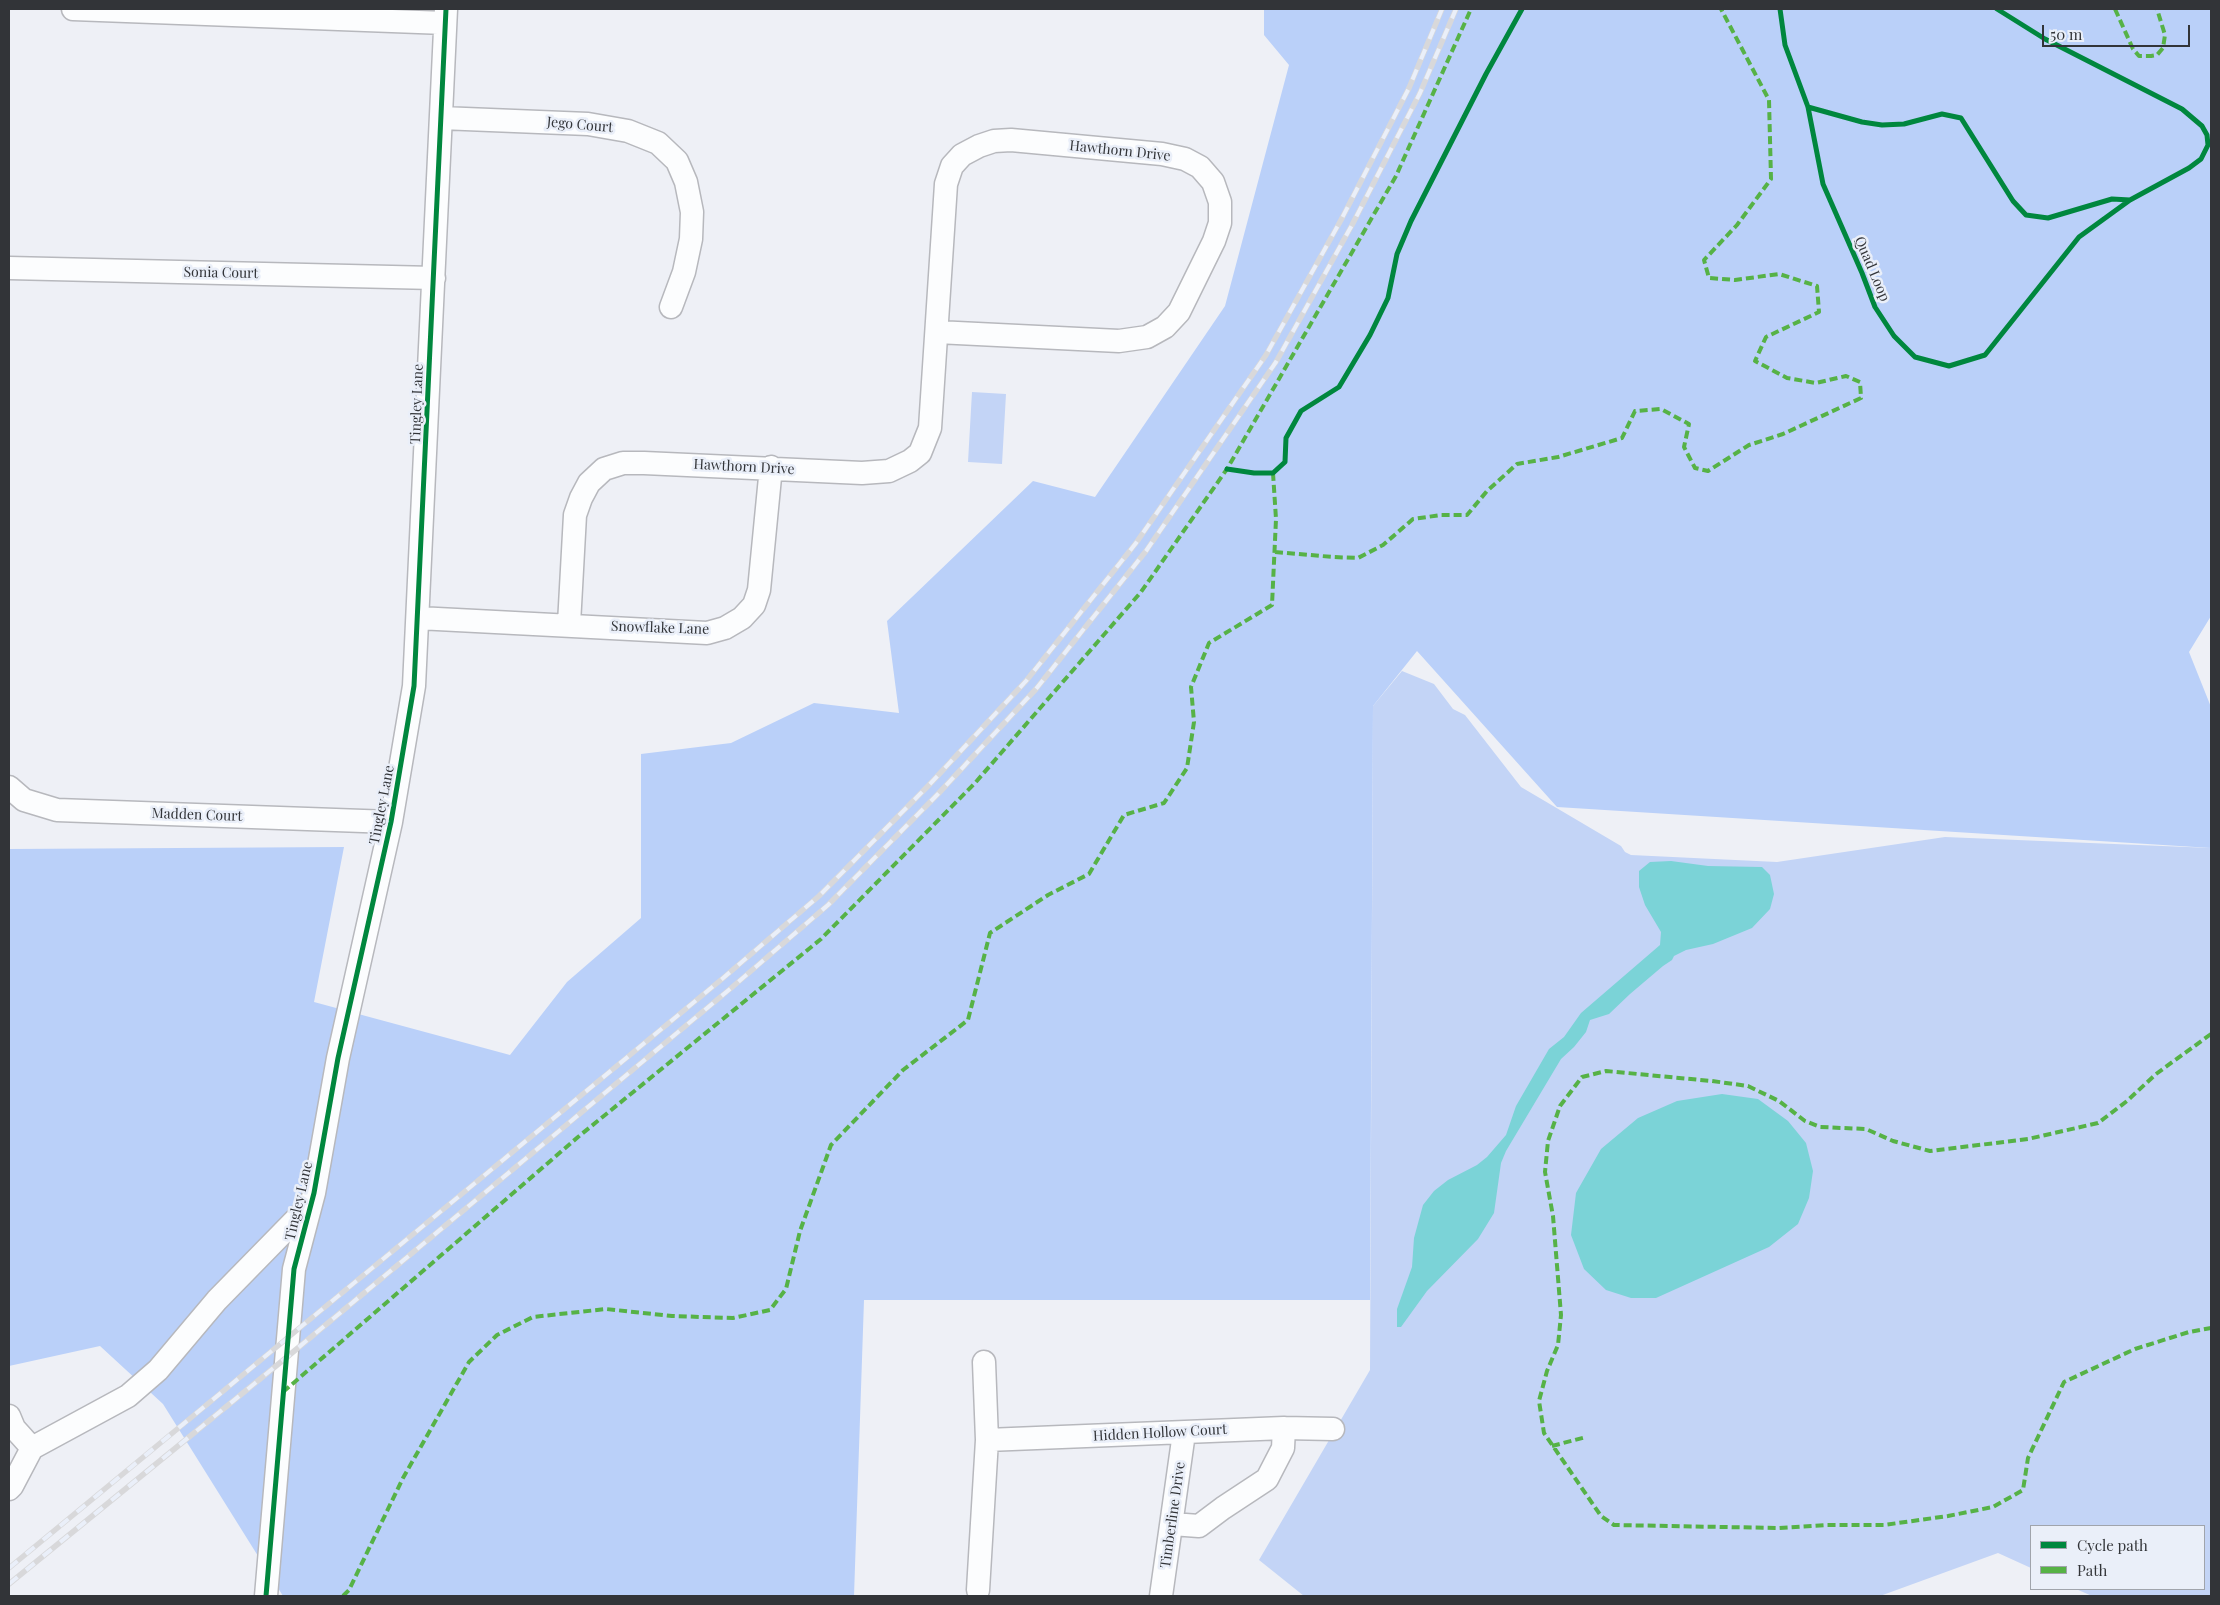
<!DOCTYPE html>
<style>
body{margin:0}
#map{position:relative;width:2220px;height:1605px;overflow:hidden;background:#eef0f6;font-family:"Playfair Display",serif}
canvas{display:block}
.frame{position:absolute;inset:0;border:10px solid #323438;pointer-events:none}
.legend{position:absolute;left:2030px;top:1525px;width:175px;height:65px;box-sizing:border-box;background:#eaeff9;border:1px solid #a0a4ac;margin:0;padding:6px 9px;list-style:none;font-size:15px;color:#323438}
.legend li{display:flex;align-items:center;gap:10px;height:25px}
.legend b{width:25px;border:1px solid #a0a4ac}
.scale{position:absolute;left:2042px;top:25px;width:148px;height:22px;box-sizing:border-box;border:2px solid #323438;border-top:0;padding-left:6px;font-size:15px;line-height:18px;white-space:nowrap;color:#323438;-webkit-text-stroke:4px #eaeff9;paint-order:stroke}
</style>
<div id="map">
<canvas width="2220" height="1605"></canvas>
<div class="frame"></div>
<ul class="legend">
<li><b style="height:6px;background:#00873e"></b>Cycle path</li>
<li><b style="height:6px;background:#56b246"></b>Path</li>
</ul>
<div class="scale">50 m</div>
</div>
<script>
const ctx = document.querySelector('canvas').getContext('2d');
ctx.lineJoin = 'round';
function fillPath(path, color) { ctx.fillStyle = color; ctx.fill(path, 'evenodd'); }
const poly = rows => new Path2D(rows.map(r => 'M' + r).join(''));
function stroke(path, color, width, dash) { ctx.strokeStyle = color; ctx.lineWidth = width; ctx.lineCap = dash ? 'butt' : 'round'; ctx.setLineDash(dash || []); ctx.stroke(path); }
function write(font, color, halo, rows, align = 'center') {
  ctx.font = font + ' "Playfair Display",serif'; ctx.lineWidth = 5; ctx.setLineDash([]); ctx.textBaseline = 'middle'; ctx.strokeStyle = halo; ctx.fillStyle = color; for (const [text, x, y, turn = 0] of rows) {
    ctx.save(); ctx.translate(x, y); ctx.rotate((+turn || 0) * Math.PI / 180); ctx.textAlign = isNaN(turn) ? turn : align; if (halo) ctx.strokeText(text, 0, 0); ctx.fillText(text, 0, 0); ctx.restore();
  }
}
fillPath(poly([
 [972,392,1006,394,1002,464,968,462],
 [1402,671,1434,684,1453,709,1465,715,1521,787,1621,846,1625,852,1631,855,1777,862,1945,837,2211,848,2211,1596,2092,1596,2076,1589,2204,1589,2204,1526,2031,1526,2031,1568,1998,1553,1880,1596,1304,1596,1259,1560,1370,1370,1373,706]
]), '#c3d4f6');
fillPath(poly([
 [1264,9,2211,9,2211,616,2189,652,2211,707,2211,848,1557,807,1417,651,1373,706,1370,1300,864,1300,854,1596,283,1596,163,1404,100,1346,9,1366,9,849,344,847,314,1002,510,1055,567,982,641,918,641,754,731,743,814,703,899,713,887,621,1033,481,1095,497,1225,306,1289,65,1264,35]
]), '#bad0f9');
fillPath(poly([
 [1671,861,1708,866,1762,867,1770,875,1774,894,1770,909,1752,928,1713,944,1686,950,1674,956,1672,960,1663,966,1630,994,1609,1014,1590,1020,1586,1032,1574,1047,1561,1059,1506,1151,1501,1163,1494,1213,1478,1239,1427,1291,1401,1327,1397,1327,1397,1309,1412,1267,1414,1238,1423,1205,1434,1191,1448,1180,1477,1165,1487,1157,1506,1135,1516,1106,1549,1049,1564,1037,1581,1013,1660,945,1661,932,1645,905,1639,887,1639,871,1650,862],
 [1722,1094,1758,1099,1788,1121,1806,1143,1813,1171,1809,1198,1798,1224,1769,1247,1656,1298,1631,1298,1606,1290,1584,1269,1571,1235,1576,1193,1601,1149,1638,1118,1677,1101]
]), '#7bd3d7');
const minor = poly([
 [73,9,445,23],
 [441,118,588,124,628,131,658,143,677,161,686,182,692,212,691,239,684,272,671,307],
 [9,268,434,278],
 [418,618,707,633,725,628,742,618,754,605,759,590,771,467],
 [569,624,575,515,581,498,589,483,604,469,623,463,644,463,862,473,889,471,910,461,920,453,930,428,946,184,952,166,962,155,979,146,994,141,1011,140,1162,154,1185,159,1200,167,1213,182,1220,202,1220,223,1214,241,1179,312,1165,327,1147,337,1119,341,937,332],
 [9,787,24,800,57,810,391,822],
 [9,1416,14,1428,32,1448,128,1396,158,1370,217,1300,311,1204],
 [987,1440,1284,1428,1333,1429],
 [9,1489,12,1486,32,1448],
 [1172,1524,1199,1526,1223,1508,1267,1479,1283,1448,1284,1428],
 [978,1590,987,1440,984,1362],
 [266,1596,294,1269,314,1193,338,1058,391,822,414,686,446,9],
 [1161,1596,1184,1433]
]);
stroke(minor, '#b7b8bd', 25);
stroke(minor, '#fcfdfe', 22);
const rail = poly([
 [9,1568,722,979,819,896,929,785,1026,681,1136,543,1266,355,1341,220,1409,88,1442,9],
 [9,1584,287,1357,730,989,828,905,938,794,1036,689,1146,551,1276,362,1352,225,1420,93,1456,9]
]);
stroke(rail, '#d8d8da', 5.5);
stroke(rail, '#eaeff9', 4, [11]);
stroke(poly([
 [2115,9,2133,49,2139,56,2151,56,2157,55,2163,48,2165,35,2157,9],
 [1275,552,1333,557,1358,558,1383,545,1413,519,1441,515,1467,515,1487,491,1517,464,1558,457,1622,438,1635,411,1661,409,1689,424,1684,447,1695,468,1708,471,1749,445,1783,434,1861,398,1860,382,1846,376,1816,383,1787,378,1755,361,1766,337,1819,312,1817,286,1779,274,1735,280,1709,278,1704,260,1737,225,1771,179,1769,100,1721,9],
 [2211,1034,2156,1074,2127,1101,2098,1123,2028,1139,1930,1151,1893,1141,1866,1129,1820,1127,1805,1121,1779,1101,1748,1086,1712,1081,1606,1071,1582,1077,1560,1106,1548,1141,1545,1172,1553,1216,1561,1315,1558,1345,1547,1371,1539,1401,1544,1433,1601,1516,1614,1525,1779,1528,1826,1525,1884,1525,1948,1516,1993,1507,2023,1490,2028,1458,2064,1382,2135,1349,2189,1332,2211,1328],
 [283,1392,578,1137,821,939,975,783,1141,592,1227,469,1396,176,1471,9],
 [1552,1446,1586,1437],
 [343,1596,349,1590,403,1478,469,1362,497,1335,533,1317,606,1309,672,1316,733,1318,770,1310,786,1289,800,1231,831,1145,903,1070,968,1020,990,933,1048,895,1089,874,1124,815,1164,803,1187,768,1194,722,1191,687,1209,643,1272,605,1276,519,1273,473]
]), '#56b246', 4, [8, 4]);
stroke(poly([
 [1780,9,1785,45,1808,107,1823,184,1862,273,1875,307,1894,336,1915,357,1949,366,1985,355,2079,237,2130,200,2189,168,2201,159,2208,145,2207,135,2202,126,2182,109,2045,39,1997,9],
 [1808,107,1862,122,1882,125,1904,124,1942,114,1961,118,2013,201,2026,215,2048,218,2112,199,2130,200],
 [1227,469,1254,473,1273,473,1285,462,1286,438,1301,411,1339,387,1370,335,1388,298,1397,254,1411,221,1486,74,1522,9],
 [266,1596,294,1269,314,1193,338,1058,391,822,414,686,446,9]
]), '#00873e', 5);
write('14px', '#323438', '#eaeff9', [
 ["Jego Court",580,125,5],
 ["Hawthorn Drive",1120,151,6],
 ["Quad Loop",1872,269,67],
 ["Sonia Court",221,273,1],
 ["Tingley Lane",417,404,-88],
 ["Hawthorn Drive",744,467,3],
 ["Snowflake Lane",660,628,2],
 ["Tingley Lane",382,805,-79],
 ["Madden Court",197,815,2],
 ["Tingley Lane",299,1201,-77],
 ["Hidden Hollow Court",1160,1433,-3],
 ["Timberline Drive",1173,1515,-82]
]);
</script>
